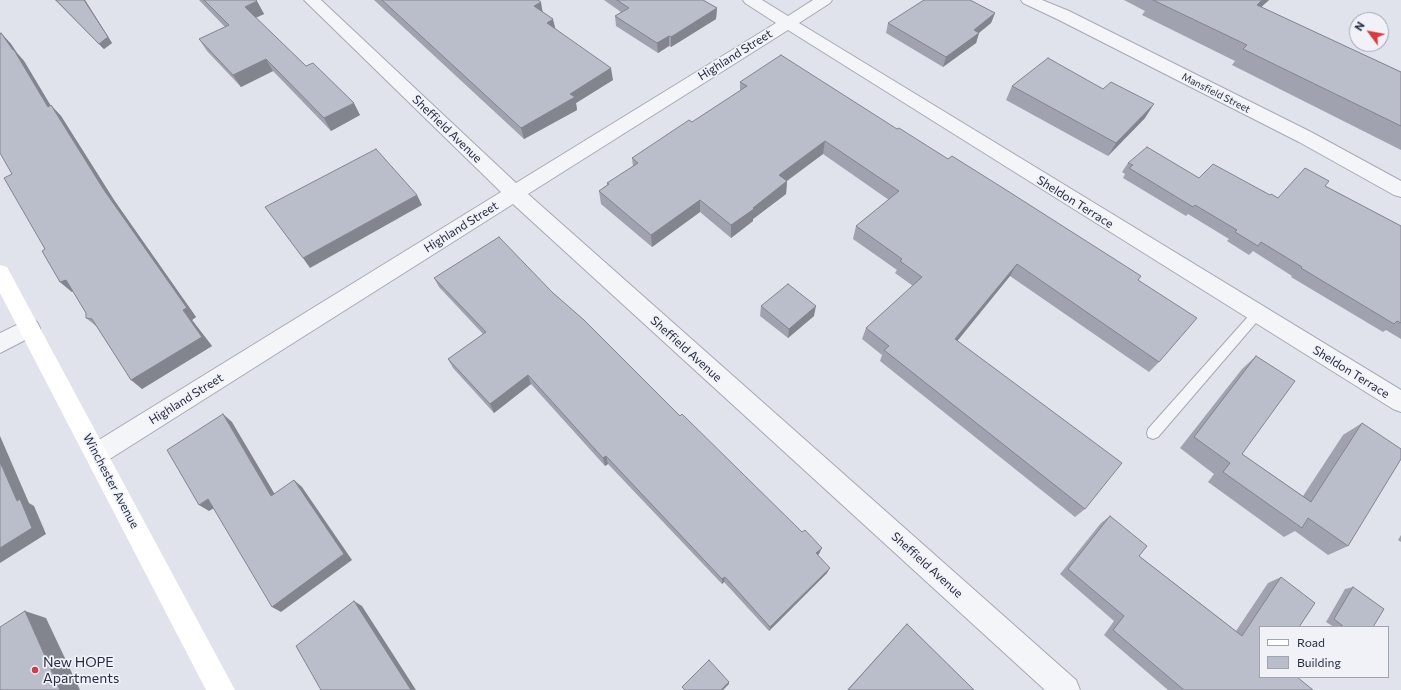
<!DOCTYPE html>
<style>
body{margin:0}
#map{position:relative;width:1401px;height:690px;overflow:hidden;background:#e0e3eb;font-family:Commissioner,sans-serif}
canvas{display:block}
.legend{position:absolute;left:1259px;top:626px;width:130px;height:52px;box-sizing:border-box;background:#f0f2f8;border:1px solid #a0a4b0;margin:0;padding:5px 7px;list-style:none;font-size:12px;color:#272e44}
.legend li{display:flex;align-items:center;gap:8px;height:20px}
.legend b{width:20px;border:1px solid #a0a4b0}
.north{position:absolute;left:1349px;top:12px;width:40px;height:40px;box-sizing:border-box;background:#f0f2f8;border:1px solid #a0a4b0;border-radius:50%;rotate:302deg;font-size:11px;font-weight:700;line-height:16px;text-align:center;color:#272e44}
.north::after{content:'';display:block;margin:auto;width:14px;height:18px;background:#dd383d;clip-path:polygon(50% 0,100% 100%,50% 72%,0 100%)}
</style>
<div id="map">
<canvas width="1401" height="690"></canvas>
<ul class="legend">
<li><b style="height:5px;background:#fff"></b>Road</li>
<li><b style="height:11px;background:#babecb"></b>Building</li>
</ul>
<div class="north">N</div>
</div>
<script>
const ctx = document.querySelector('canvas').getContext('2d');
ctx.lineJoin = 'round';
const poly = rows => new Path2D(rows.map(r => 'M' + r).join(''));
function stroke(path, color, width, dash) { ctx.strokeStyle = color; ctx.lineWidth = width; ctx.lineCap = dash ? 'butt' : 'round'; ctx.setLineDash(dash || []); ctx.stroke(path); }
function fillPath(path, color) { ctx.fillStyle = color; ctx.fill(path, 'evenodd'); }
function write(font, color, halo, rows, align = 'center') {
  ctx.font = font + ' Commissioner,sans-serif'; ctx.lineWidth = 3.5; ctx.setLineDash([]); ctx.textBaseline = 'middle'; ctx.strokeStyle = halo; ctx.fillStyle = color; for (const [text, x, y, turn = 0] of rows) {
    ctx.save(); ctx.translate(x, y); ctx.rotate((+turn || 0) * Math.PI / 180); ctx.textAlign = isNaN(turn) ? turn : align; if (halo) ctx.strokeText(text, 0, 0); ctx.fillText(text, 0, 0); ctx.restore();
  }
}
const lane = poly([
 [1257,309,1261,311,1263,314,1261,317,1158,437,1153,439,1148,437,1147,433,1148,429,1253,311,1257,309]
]);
const street = poly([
 [304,0,321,0,516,183,776,23,745,3,743,0,762,0,788,16,813,0,832,0,830,3,799,23,1401,390,1401,412,1393,409,788,30,528,194,1076,680,1080,690,1045,690,513,204,105,462,97,465,89,462,85,454,89,446,501,192,304,0],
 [1021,0,1042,0,1069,11,1311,132,1401,181,1401,197,1394,195,1299,142,1057,19,1023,3,1021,0],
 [29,319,37,322,40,328,37,334,0,353,0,333,29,319]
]);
stroke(lane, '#a5a9b6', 2);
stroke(street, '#a5a9b6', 2);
fillPath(lane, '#f4f5f8');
fillPath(street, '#f4f5f8');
fillPath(poly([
 [0,265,7,267,235,690,206,690,0,293,0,265]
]), '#fff');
fillPath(poly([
 [55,0,85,0,112,43,104,49],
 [199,0,256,0,264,14,256,18,306,66,360,115,331,131,273,71,241,87,207,51,199,39,225,27],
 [374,0,538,0,543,12,555,28,613,80,576,103,577,110,524,139],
 [604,0,703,0,717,8,716,19,671,47,669,46,658,53,616,26,615,16,621,12],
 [1124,0,1269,0,1261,7,1401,72,1401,150,1232,65,1235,61,1142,15,1145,11],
 [995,13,991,23,979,33,976,43,943,67,886,33,888,23],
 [0,33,1,33,11,44,17,53,24,61,51,106,61,116,114,200,196,317,192,320,212,346,142,389,96,326,86,318,86,313,73,291,72,292,60,282,12,174],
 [740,82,897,129,948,159,1138,280,1159,362,1149,372,1010,276,957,341,1085,509,1075,517,880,361,882,355,862,339,866,328,913,286,895,273,897,270,853,239,856,226,889,200,823,154,787,181,786,194,753,219,753,221,731,238,700,212,652,247,601,204,599,191,607,185,607,183,633,167,632,158,692,122,740,91],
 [1012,86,1145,118,1108,156,1006,100],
 [1128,163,1199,178,1278,198,1325,186,1401,226,1401,339,1386,330,1383,332,1291,277,1292,276,1253,251,1249,255,1227,241,1229,239,1188,214,1186,216,1123,178,1125,174,1122,172],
 [434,278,552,292,680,416,819,554,817,555,827,573,769,631,724,582,722,584,608,464,605,466,531,384,494,413,453,368,448,359,483,334,439,287],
 [761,306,814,316,788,338,760,316],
 [1256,356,1242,454,1303,496,1343,435,1362,423,1348,546,1328,555,1295,531,1284,537,1208,482,1214,474,1180,448,1242,369],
 [1110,516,1139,556,1236,631,1268,583,1281,577,1260,677,1313,690,1168,690,1104,635,1114,621,1060,574,1101,523],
 [1401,535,1401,542,1398,540],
 [1353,587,1373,627,1334,627,1326,622,1345,589],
 [907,624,974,690,847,690]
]), '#a0a3af');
fillPath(poly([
 [84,0,85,0,112,43,104,49,99,44],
 [1262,0,1269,0,1246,21,1257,5],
 [257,1,264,14,252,19,245,7],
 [541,2,543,15,534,6],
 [717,8,716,19,671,47,671,37],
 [995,13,991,23,975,36,979,33,976,43,943,67,946,57,974,30],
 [553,19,556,31,547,23],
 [1,33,11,44,17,53,24,61,58,118,48,107],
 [669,36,669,46,658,53,657,43],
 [266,59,273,71,241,87,233,75],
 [611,68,613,80,576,103,577,110,524,139,521,128,570,94],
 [354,103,360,115,331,131,324,118],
 [1154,104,1145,118,1108,156,1116,143],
 [51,105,61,116,114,200,196,317,192,320,212,346,142,389,131,380,183,310,104,190],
 [825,141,823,154,777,188,779,175],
 [787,181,786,194,753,219,753,221,731,238,731,225],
 [417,195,422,205,310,268,303,258],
 [700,200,700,212,652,247,651,235],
 [1017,264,1010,276,950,350,955,339],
 [66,280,78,289,72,292,60,282],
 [816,306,814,316,788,338,789,329],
 [528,375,531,384,494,413,490,404],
 [223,414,232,422,280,503,271,496],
 [0,436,29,503,34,506,46,534,0,563,0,548,17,501,0,462],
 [606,456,608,464,605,466,603,458],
 [294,480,302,487,352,560,281,612,272,607],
 [208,499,218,506,209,511,199,505],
 [822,548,819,554,813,559,816,553],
 [830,568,827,573,769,631,770,627],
 [725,577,724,582,722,584,722,579],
 [354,601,362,606,416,690,411,690],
 [25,611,46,618,80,690,60,690],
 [729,682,729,684,723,690,721,690]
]), '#82858e');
const building = poly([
 [56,0,84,0,108,37,99,44,56,0],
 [204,0,256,0,257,1,245,7,306,66,313,63,354,103,324,118,266,59,233,75,199,39,229,25,204,0],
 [382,0,538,0,541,2,534,6,553,19,547,23,611,68,570,94,575,97,521,128,382,0],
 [617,0,703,0,717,8,671,37,669,36,657,43,615,16,629,8,617,0],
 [924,0,970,0,995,13,974,30,979,33,946,57,888,23,924,0],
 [1153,0,1262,0,1257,5,1401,72,1401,126,1243,49,1247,45,1153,0],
 [1,33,13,50,14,50,48,107,51,105,104,190,187,308,183,310,202,337,131,380,92,319,86,318,86,313,66,280,60,282,42,251,45,249,4,178,12,174,0,153,0,34,1,33],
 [781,55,897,129,899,128,948,159,952,156,1003,188,1141,276,1138,280,1197,318,1159,362,1017,264,955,339,1122,463,1085,509,884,350,889,346,866,328,922,277,900,261,902,259,856,226,899,191,825,141,779,175,787,181,753,208,754,209,731,225,700,200,651,235,599,191,609,184,607,183,638,163,632,158,689,120,692,122,747,86,740,82,781,55],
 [1048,58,1103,89,1111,82,1154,104,1116,143,1012,86,1048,58],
 [1147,147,1199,178,1213,164,1270,195,1271,194,1278,198,1305,168,1329,181,1325,186,1401,226,1401,323,1397,321,1394,324,1301,268,1302,267,1261,242,1258,246,1235,232,1237,230,1195,205,1193,207,1129,168,1133,165,1128,163,1147,147],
 [376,149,417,195,303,258,265,207,376,149],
 [499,237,552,292,584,320,680,416,682,414,802,532,805,530,822,548,816,553,830,568,770,627,725,577,722,579,606,456,603,458,528,375,490,404,448,359,486,332,434,278,499,237],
 [788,284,816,306,789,329,761,306,788,284],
 [1256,356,1295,381,1242,454,1311,502,1362,423,1401,449,1401,459,1348,546,1308,518,1302,528,1223,472,1230,463,1194,437,1256,356],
 [223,414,271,496,294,480,344,554,272,607,208,499,199,505,167,450,223,414],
 [0,462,17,501,20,499,32,528,0,548,0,462],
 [1110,516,1147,546,1139,556,1242,636,1281,577,1315,603,1299,627,1260,627,1260,677,1297,677,1313,690,1184,690,1113,630,1124,616,1068,569,1110,516],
 [1353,587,1384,609,1373,627,1344,627,1334,619,1353,587],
 [354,601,411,690,321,690,296,646,354,601],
 [25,611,60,690,0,690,0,627,25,611],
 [907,624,974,690,848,690,907,624],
 [709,660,729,682,721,690,685,690,682,687,709,660]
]);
fillPath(building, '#babecb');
stroke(building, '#82858e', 1);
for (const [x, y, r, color] of [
 [35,670,4,"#dd383d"]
]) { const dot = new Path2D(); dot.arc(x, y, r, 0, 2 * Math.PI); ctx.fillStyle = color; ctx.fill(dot); stroke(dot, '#f0f2f8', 1.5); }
write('10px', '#272e44', '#f0f2f8', [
 ["Mansfield Street",1216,93,27]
]);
write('12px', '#272e44', '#f0f2f8', [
 ["Highland Street",735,55,-32],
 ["Sheffield Avenue",447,129,44],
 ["Sheldon Terrace",1075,202,32],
 ["Highland Street",461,227,-32],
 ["Sheffield Avenue",686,349,42],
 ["Sheldon Terrace",1351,372,32],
 ["Highland Street",186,399,-32],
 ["Winchester Avenue",111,481,62],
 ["Sheffield Avenue",927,565,42]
]);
write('14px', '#272e44', '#f0f2f8', [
 ["New HOPE",43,662],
 ["Apartments",43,678]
], 'left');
</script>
